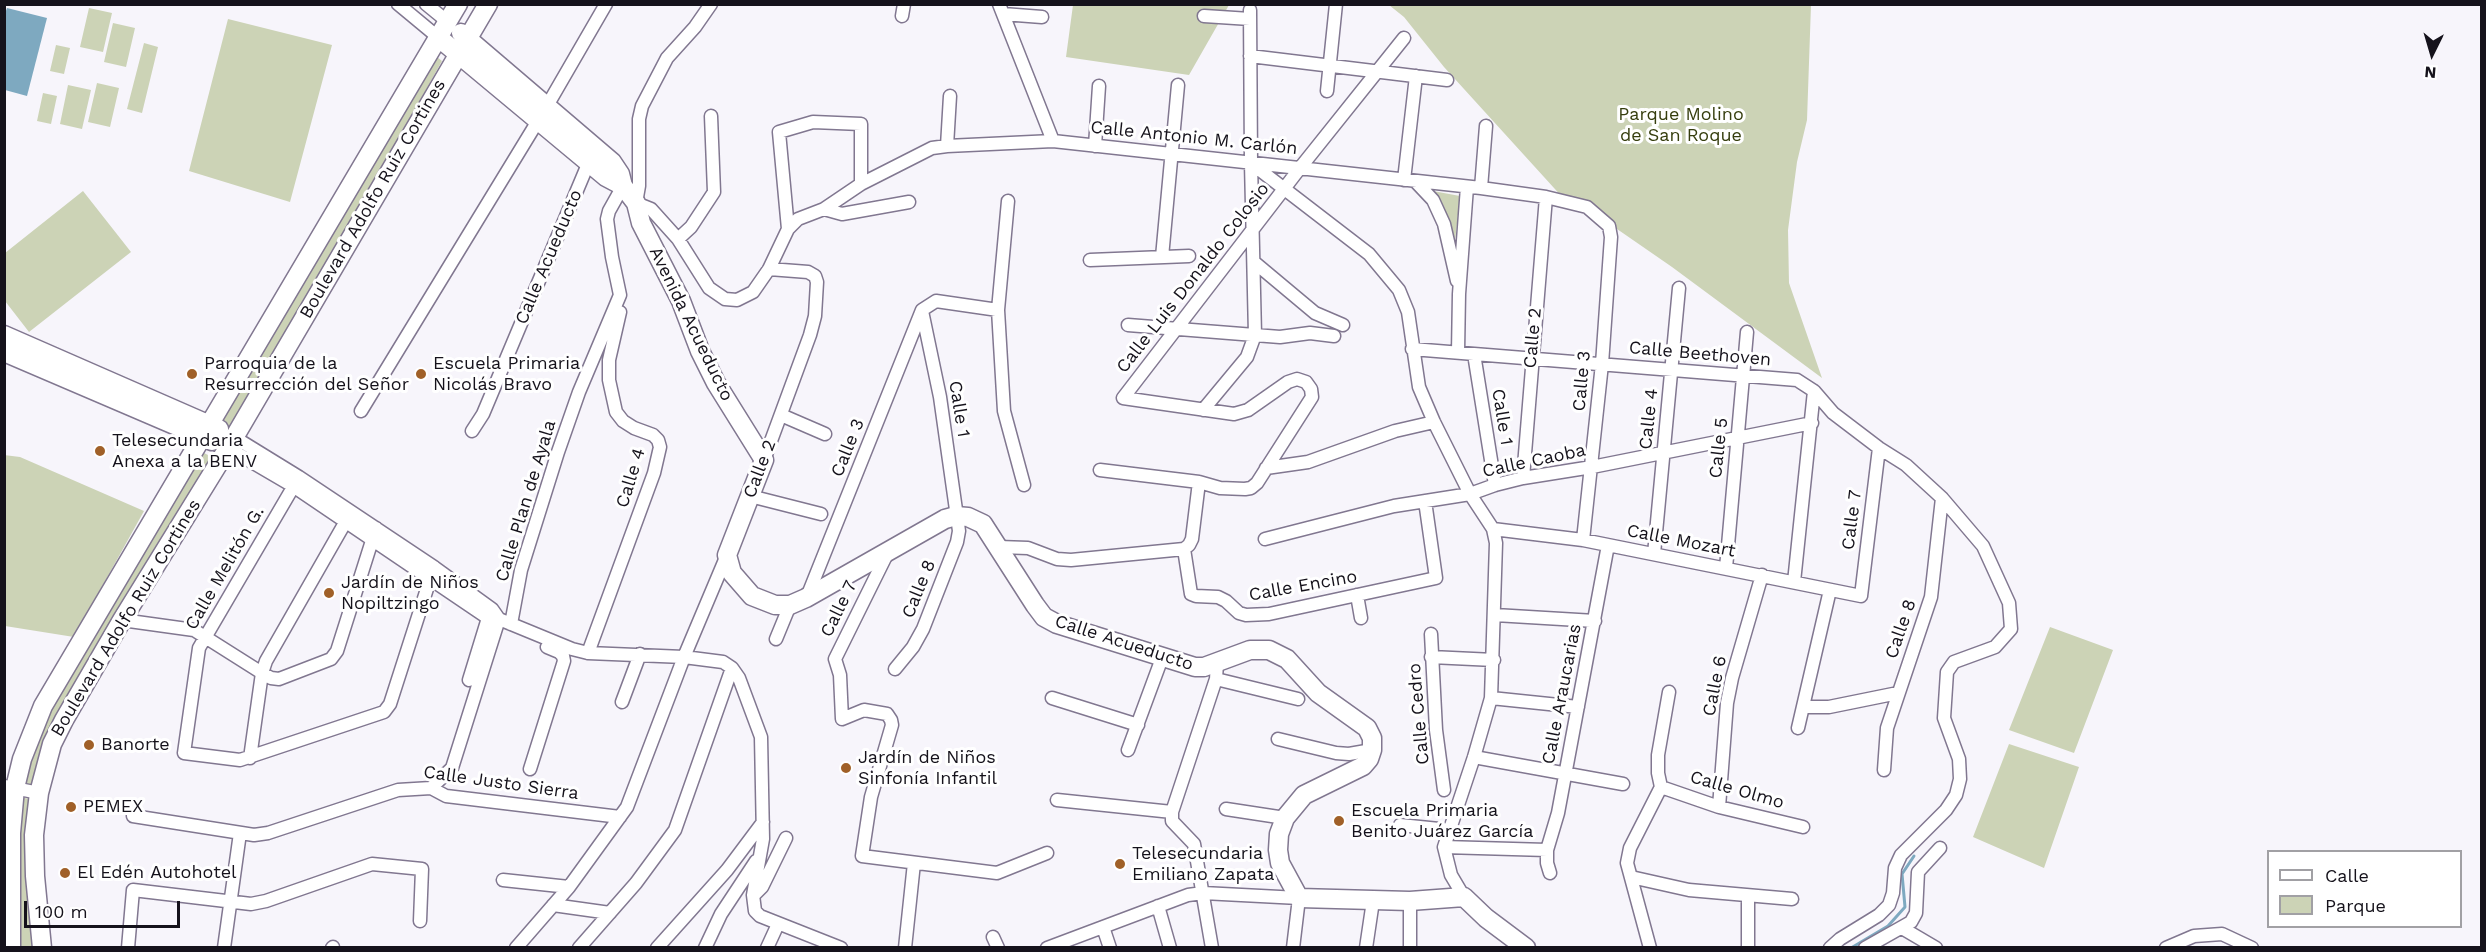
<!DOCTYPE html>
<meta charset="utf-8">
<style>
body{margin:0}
#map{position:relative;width:2486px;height:952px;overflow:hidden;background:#f7f5fb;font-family:"Work Sans",sans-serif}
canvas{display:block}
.frame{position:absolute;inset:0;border:6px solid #15121b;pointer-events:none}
.legend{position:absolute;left:2267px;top:850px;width:195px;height:78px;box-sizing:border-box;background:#fff;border:2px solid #a1a0a4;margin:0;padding:8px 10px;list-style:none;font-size:18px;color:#15121b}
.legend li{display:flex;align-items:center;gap:12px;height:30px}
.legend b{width:30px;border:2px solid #a1a0a4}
.north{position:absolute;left:2402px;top:24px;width:60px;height:60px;-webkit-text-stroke:4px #fff;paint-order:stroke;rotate:185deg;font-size:16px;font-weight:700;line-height:24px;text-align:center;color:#15121b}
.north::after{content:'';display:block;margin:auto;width:21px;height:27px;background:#15121b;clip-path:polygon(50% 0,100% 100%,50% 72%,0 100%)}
.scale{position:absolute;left:24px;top:901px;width:156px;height:27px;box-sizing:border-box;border:3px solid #15121b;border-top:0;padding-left:8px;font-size:18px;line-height:21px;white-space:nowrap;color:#15121b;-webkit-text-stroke:4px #fff;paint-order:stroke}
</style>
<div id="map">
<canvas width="2486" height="952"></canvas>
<div class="frame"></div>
<ul class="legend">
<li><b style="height:8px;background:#fff"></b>Calle</li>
<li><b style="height:16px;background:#ccd3b6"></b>Parque</li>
</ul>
<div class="north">N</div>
<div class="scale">100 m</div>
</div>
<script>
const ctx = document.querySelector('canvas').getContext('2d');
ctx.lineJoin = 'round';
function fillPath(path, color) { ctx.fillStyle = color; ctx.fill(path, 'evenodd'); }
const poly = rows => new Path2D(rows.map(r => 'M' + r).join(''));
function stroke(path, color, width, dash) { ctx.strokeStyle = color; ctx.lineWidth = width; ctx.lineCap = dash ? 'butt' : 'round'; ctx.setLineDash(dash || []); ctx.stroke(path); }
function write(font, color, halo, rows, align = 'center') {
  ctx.font = font + ' "Work Sans",sans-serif'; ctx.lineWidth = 6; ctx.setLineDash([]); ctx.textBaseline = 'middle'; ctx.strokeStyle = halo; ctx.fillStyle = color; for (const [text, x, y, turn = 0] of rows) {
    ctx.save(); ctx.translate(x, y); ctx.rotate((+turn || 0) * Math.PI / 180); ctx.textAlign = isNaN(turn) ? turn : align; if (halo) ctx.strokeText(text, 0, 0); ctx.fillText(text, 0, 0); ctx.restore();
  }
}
fillPath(poly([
 [1073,5,1229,5,1189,75,1066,57],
 [1389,5,1811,5,1807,120,1797,162,1788,230,1789,283,1822,378,1672,267,1604,220,1564,199,1444,67,1404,17],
 [89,8,112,13,103,52,80,47],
 [228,19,332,45,290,202,189,171],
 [113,23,135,28,126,67,104,62],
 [144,43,158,47,142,113,127,109],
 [56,45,70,48,64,74,50,71],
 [431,52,442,61,346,233,228,430,217,424],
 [97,83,119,88,110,127,88,122],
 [68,85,91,90,82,129,60,124],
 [43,93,57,96,51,124,37,121],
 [1422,189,1460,196,1452,268,1444,226],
 [83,191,131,252,29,332,5,301,5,253],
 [200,451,212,457,36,787,19,782,39,730],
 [4,455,20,457,144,511,74,637,5,626],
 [2050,627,2113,650,2074,753,2009,730],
 [2009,744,2079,767,2044,868,1973,837],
 [20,797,35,800,33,947,14,948]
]), '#ccd3b6');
fillPath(poly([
 [7,8,47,18,27,96,5,90,4,16]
]), '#7ea9c0');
stroke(poly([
 [1851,948,1888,926,1905,907,1902,874,1914,856]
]), '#7ea9c0', 3);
const street = poly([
 [398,4,439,38],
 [426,4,448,22],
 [711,4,695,27,667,58,642,106,639,119,639,186,636,203,651,209,678,239,709,288,725,299,737,300,753,292,769,269,788,229,798,219,824,209,861,184,932,148,947,146,1053,141,1481,188,1546,197,1587,207,1609,226,1611,237,1602,364,1583,540],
 [999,4,1053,141],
 [1003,14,1042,17],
 [902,16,904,4],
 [1204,16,1250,19],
 [1250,56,1447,80],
 [1327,91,1336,4],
 [947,146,950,96],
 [1095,146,1099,86],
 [1252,164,1369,254,1399,290,1408,312,1419,387,1434,422,1470,494,1493,529,1496,543,1491,698,1474,757,1444,847,1451,875,1464,897],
 [1404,180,1416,76],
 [1416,182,1433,200,1444,224,1457,281],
 [1481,188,1486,126],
 [1008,201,998,310,1004,411,1024,485],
 [824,209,842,214,909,202],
 [788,229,779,132,813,122,861,124,861,184],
 [678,239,691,227,714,192,711,116],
 [1162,257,1178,85],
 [1090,260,1189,256],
 [1254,262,1315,313,1343,325],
 [1128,325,1280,337,1310,333,1334,336],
 [1412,349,1797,380,1814,391,1833,413,1879,448,1906,465,1942,498,1983,546,2009,603,2011,629,1995,647,1954,662,1947,672,1944,718,1959,759,1960,779,1956,795,1946,810,1901,855,1895,868,1893,893,1889,905,1879,915,1840,939,1830,948],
 [1458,352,1459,294,1467,187],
 [1474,354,1495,485],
 [1203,410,1247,357,1255,335,1251,163,1250,10],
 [361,411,547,106,606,4],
 [781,415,825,434],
 [472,431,483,414,591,157],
 [234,437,299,477,434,567,492,609,499,619],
 [228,448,293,486,488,618,499,619,572,649,588,653,684,657,723,662,732,668,739,678,761,737,763,839,753,895,755,911,760,916,841,948],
 [764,460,810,335,815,316,817,282,815,276,808,272,769,269],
 [1266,468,1308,462,1395,431,1434,422],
 [1100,470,1199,482,1220,488,1245,489,1251,488,1257,483,1312,397,1311,389,1306,382,1297,379,1288,382,1248,410,1234,414,1123,398,1300,168,1404,38],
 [299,477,199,648,184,753,240,760,384,712,390,704,434,567],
 [1523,478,1546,197],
 [750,496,821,514],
 [1493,529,1583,540,1861,596,1879,448],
 [1265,539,1394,506,1470,494,1495,485,1523,478,1592,467,1812,423],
 [999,547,1028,548,1057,559,1071,560,1184,549,1189,545,1192,539,1199,482],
 [1184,549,1191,594,1196,596,1218,597,1226,601,1239,613,1246,615,1269,614,1436,578,1425,501],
 [887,554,835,659,840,675,842,719,864,710,887,714,891,720,892,725,871,797,862,856,997,873,1047,853],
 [1654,554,1679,288],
 [1726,568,1747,332],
 [1794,582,1814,391],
 [1357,595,1361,618],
 [807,597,922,310,936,301,998,310],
 [1495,615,1595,621],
 [122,620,194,630,262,673,271,678,279,679,331,659,337,651,376,528],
 [511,624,521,570,558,452,579,392,620,295,612,257,607,219,609,211,623,186],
 [1431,634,1436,730,1444,790],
 [776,639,790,605],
 [588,653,654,473,660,447,658,440,653,435,634,428,623,421,616,412,609,380,609,360,620,312],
 [1431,657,1494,660],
 [895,669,913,647,923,629,957,542,959,531,940,397,922,311],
 [1216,679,1298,699],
 [469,680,488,618],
 [1052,698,1138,725],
 [1491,698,1578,707],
 [622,702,640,654],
 [1803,707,1829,707,1898,693],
 [1798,728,1830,590],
 [1278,739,1336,753,1349,754,1372,750],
 [1128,750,1162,658],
 [1474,757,1623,784],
 [250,758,262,673,266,661,346,521],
 [530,769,564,661,563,656,559,652,547,647],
 [1884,770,1887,728,1931,597,1942,498],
 [4,786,39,793],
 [1661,787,1719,807,1803,827],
 [431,788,452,768,499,619],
 [1057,800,1172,812],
 [1719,807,1727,703,1732,678,1762,575],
 [1226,809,1285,818],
 [133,816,254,835,268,833,398,790,431,788,446,796,620,817],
 [1400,825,1449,830],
 [1444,847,1547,850],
 [1550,873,1547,863,1547,850,1558,813,1608,545],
 [1631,877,1689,890,1792,899],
 [503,880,569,887],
 [754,895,762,887,786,838],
 [553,905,610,913],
 [1158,906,1170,948],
 [1103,927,1110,948],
 [1902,928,1936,948],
 [993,937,998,948],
 [128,948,133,890,251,904,266,901,372,864,422,869,420,921],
 [224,948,240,833],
 [332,948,333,947],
 [516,948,569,887,627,807,684,657,727,555],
 [579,948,636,883,675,830,732,668],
 [657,948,727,870,763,822],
 [705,948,721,914,756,861],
 [767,948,778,924],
 [905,948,914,863],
 [1047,948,1188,895,1203,893,1299,898,1293,948],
 [1212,948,1194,844,1172,821,1172,812,1216,679,1217,663],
 [1366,948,1373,901],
 [1410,948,1410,901],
 [1650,948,1627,863,1630,848,1661,787,1658,773,1658,755,1669,692],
 [1748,948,1748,897],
 [1865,948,1911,922,1916,913,1918,872,1940,848],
 [2166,948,2194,936,2222,934,2252,948]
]);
const secondary = poly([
 [461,33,612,162,620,174,623,186],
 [439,38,606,177,623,186,636,203,641,223,681,301,700,351,716,383,764,460,727,555,732,573,752,596,775,605,790,605,806,598,945,519,956,516,968,517,983,524,1035,605,1044,617,1057,624,1195,667,1204,667,1250,650,1269,650,1287,659,1318,693,1367,728,1372,738,1372,750,1369,759,1363,766,1304,795,1285,818,1279,834,1278,850,1280,863,1299,898,1410,901,1464,897,1486,918,1526,948],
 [4,335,219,429],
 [4,352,212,441],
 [11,948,11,833,15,788,22,759,43,706,458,4],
 [42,948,35,876,34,835,39,793,52,744,64,720,122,620,228,448,488,4]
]);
stroke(street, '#817790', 15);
stroke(secondary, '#817790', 21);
stroke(street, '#fff', 12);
stroke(secondary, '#fff', 18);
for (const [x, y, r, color] of [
 [192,374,6,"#a06028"],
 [421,374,6,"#a06028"],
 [100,451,6,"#a06028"],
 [329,593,6,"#a06028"],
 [89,745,6,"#a06028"],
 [846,768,6,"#a06028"],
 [71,807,6,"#a06028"],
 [1339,821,6,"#a06028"],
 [1120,864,6,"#a06028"],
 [65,873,6,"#a06028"]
]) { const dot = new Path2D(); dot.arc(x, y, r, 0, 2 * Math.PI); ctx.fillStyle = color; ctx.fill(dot); stroke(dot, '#fff', 2); }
write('18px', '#363e0e', '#fff', [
 ["Parque Molino",1681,115],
 ["de San Roque",1681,136]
]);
write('18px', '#15121b', '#fff', [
 ["Calle Antonio M. Carlón",1194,138,6],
 ["Boulevard Adolfo Ruiz Cortines",373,199,-60],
 ["Calle Acueducto",549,257,-67],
 ["Calle Luis Donaldo Colosio",1193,278,-52],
 ["Avenida Acueducto",691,324,64],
 ["Calle 2",1533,338,-85],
 ["Calle Beethoven",1700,354,5],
 ["Calle 3",1582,381,-85],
 ["Calle 1",959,409,81],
 ["Calle 1",1502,417,81],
 ["Calle 4",1649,419,-84],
 ["Calle 3",848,448,-68],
 ["Calle 5",1719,448,-84],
 ["Calle Caoba",1534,461,-12],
 ["Calle 2",760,469,-69],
 ["Calle 4",631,478,-73],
 ["Calle Plan de Ayala",526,501,-73],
 ["Calle 7",1852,520,-83],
 ["Calle Mozart",1681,541,11],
 ["Calle Melitón G.",225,568,-60],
 ["Calle Encino",1303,586,-10],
 ["Calle 8",919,589,-68],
 ["Calle 7",839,609,-64],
 ["Boulevard Adolfo Ruiz Cortines",126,618,-59],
 ["Calle 8",1901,629,-71],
 ["Calle Acueducto",1124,643,18],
 ["Calle 6",1715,686,-79],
 ["Calle Araucarias",1562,694,-79],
 ["Calle Cedro",1419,714,-95],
 ["Calle Justo Sierra",501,783,8],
 ["Calle Olmo",1737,790,16]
]);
write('18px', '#15121b', '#fff', [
 ["Parroquia de la",204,364],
 ["Resurrección del Señor",204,385],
 ["Escuela Primaria",433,364],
 ["Nicolás Bravo",433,385],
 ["Telesecundaria",112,441],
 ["Anexa a la BENV",112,462],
 ["Jardín de Niños",341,583],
 ["Nopiltzingo",341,604],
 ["Banorte",101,745],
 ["Jardín de Niños",858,758],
 ["Sinfonía Infantil",858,779],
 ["PEMEX",83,807],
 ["Escuela Primaria",1351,811],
 ["Benito Juárez García",1351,832],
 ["Telesecundaria",1132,854],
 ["Emiliano Zapata",1132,875],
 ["El Edén Autohotel",77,873]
], 'left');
</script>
